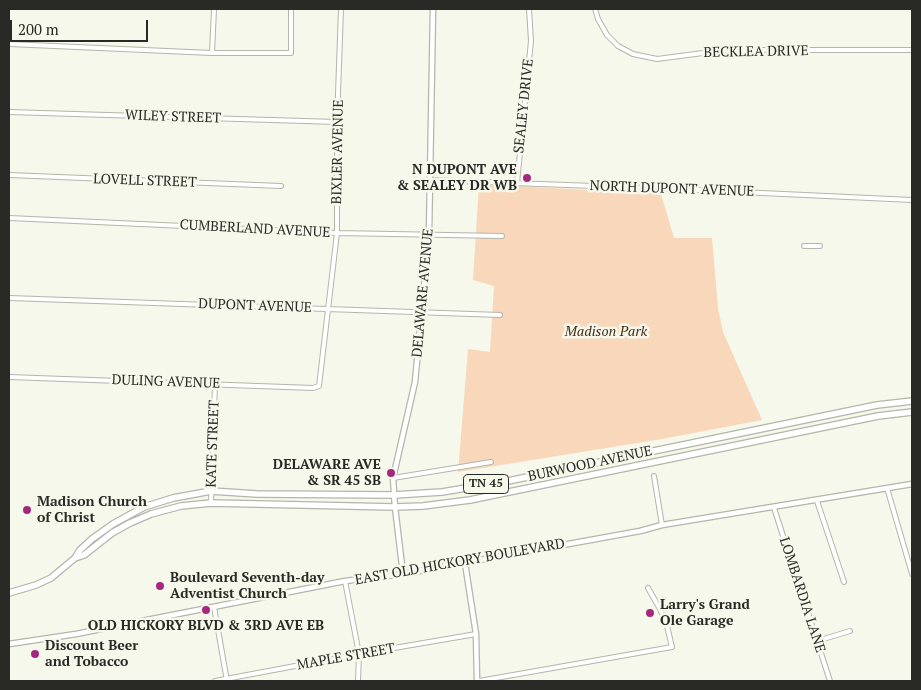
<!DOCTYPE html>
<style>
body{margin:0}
#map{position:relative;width:921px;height:690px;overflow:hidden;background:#f5f8eb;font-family:"PT Serif",serif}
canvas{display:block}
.frame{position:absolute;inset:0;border:10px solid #292a25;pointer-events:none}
.scale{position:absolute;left:10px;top:20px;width:138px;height:22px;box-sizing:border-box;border:2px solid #292a25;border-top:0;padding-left:6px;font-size:15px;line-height:18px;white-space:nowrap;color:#292a25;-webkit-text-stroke:4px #f5f8eb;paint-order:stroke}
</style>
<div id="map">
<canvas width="921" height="690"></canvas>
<div class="frame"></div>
<div class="scale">200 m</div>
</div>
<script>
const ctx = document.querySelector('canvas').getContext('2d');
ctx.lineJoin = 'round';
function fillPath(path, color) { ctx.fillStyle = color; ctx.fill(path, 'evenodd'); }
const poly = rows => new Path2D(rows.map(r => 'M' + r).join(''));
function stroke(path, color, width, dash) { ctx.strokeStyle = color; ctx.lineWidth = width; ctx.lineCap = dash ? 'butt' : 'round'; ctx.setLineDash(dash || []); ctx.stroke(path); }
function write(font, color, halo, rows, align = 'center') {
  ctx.font = font + ' "PT Serif",serif'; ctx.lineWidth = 5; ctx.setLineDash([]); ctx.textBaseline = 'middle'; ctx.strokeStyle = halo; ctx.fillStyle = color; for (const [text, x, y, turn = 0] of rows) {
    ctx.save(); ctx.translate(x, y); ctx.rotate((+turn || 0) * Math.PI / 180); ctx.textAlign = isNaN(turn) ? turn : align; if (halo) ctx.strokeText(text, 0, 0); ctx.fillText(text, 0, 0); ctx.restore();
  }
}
fillPath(poly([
 [479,184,661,194,674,238,712,238,718,308,723,332,762,420,662,439,458,472,468,349,490,352,494,286,473,280]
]), '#f8d7ba');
const minor = poly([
 [595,9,598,19,607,35,618,46,633,54,657,59,726,50,912,50],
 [9,44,212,53,291,53,291,9],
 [212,53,214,9],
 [9,112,337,122],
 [9,175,281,186],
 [431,180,676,189,912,200],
 [517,183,531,41,529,9],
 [9,218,337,233,502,236],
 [804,246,820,246],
 [9,298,500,315],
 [9,377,313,388,319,386,337,233,337,122,341,9],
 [654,476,662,525],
 [393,478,491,462],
 [887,488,912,574],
 [817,501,844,582],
 [211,503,215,384],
 [774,508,830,681],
 [345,581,359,654,358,681],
 [214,607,227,681],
 [817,641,850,631],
 [215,681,359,654,476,634],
 [479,681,672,647,667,626,660,609,648,588]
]);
const tertiary = poly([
 [465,563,476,634,477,681],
 [403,574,395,507,393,478,415,382,429,234,433,9],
 [9,644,76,634,345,581,403,574,640,531,662,525,912,484]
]);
const primary = poly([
 [75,558,84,555,112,533,130,523,151,514,181,506,211,503,395,507,423,506,470,500,878,416,912,412],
 [9,593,36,585,51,578,75,558,80,550,92,539,113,524,144,507,173,498,211,491,257,494,394,495,442,492,508,481,877,405,912,401]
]);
stroke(minor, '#b3b6a9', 6);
stroke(tertiary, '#b3b6a9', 7);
stroke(primary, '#b3b6a9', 8);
stroke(minor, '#fff', 4);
stroke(tertiary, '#fff', 4.5);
stroke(primary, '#fff', 5.5);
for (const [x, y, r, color] of [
 [527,178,5,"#a4297e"],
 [391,473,5,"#a4297e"],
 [27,510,5,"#a4297e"],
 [160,586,5,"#a4297e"],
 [206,610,5,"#a4297e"],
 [650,613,5,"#a4297e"],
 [35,654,5,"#a4297e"]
]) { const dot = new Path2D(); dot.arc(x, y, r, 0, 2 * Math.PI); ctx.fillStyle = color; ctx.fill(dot); stroke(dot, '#f5f8eb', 2); }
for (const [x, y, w] of [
 [486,484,45]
]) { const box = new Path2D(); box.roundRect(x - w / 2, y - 9.5, w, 19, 4); ctx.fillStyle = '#f5f8eb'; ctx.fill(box); stroke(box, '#292a25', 1); }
write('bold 12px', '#292a25', null, [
 ["TN 45",486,484]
]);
write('14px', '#292a25', '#f5f8eb', [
 ["BECKLEA DRIVE",756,52,-1],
 ["SEALEY DRIVE",524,106,-84],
 ["WILEY STREET",173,117,2],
 ["BIXLER AVENUE",338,152,-89],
 ["LOVELL STREET",145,181,2],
 ["NORTH DUPONT AVENUE",672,189,2],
 ["CUMBERLAND AVENUE",255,229,3],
 ["DELAWARE AVENUE",423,293,-85],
 ["DUPONT AVENUE",255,306,2],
 ["DULING AVENUE",166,382,2],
 ["KATE STREET",213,444,-88],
 ["BURWOOD AVENUE",590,464,-12],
 ["EAST OLD HICKORY BOULEVARD",460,562,-10],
 ["LOMBARDIA LANE",802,595,72],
 ["MAPLE STREET",346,657,-10]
]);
write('bold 14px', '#292a25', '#f5f8eb', [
 ["N DUPONT AVE",517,170,"right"],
 ["& SEALEY DR WB",517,186,"right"],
 ["DELAWARE AVE",381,465,"right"],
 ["& SR 45 SB",381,481,"right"],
 ["Madison Church",37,502],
 ["of Christ",37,518],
 ["Boulevard Seventh-day",170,578],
 ["Adventist Church",170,594],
 ["Larry's Grand",660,605],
 ["Ole Garage",660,621],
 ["OLD HICKORY BLVD & 3RD AVE EB",206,626,"center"],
 ["Discount Beer",45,646],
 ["and Tobacco",45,662]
], 'left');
write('italic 14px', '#442c15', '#f5f8eb', [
 ["Madison Park",606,332]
]);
</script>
